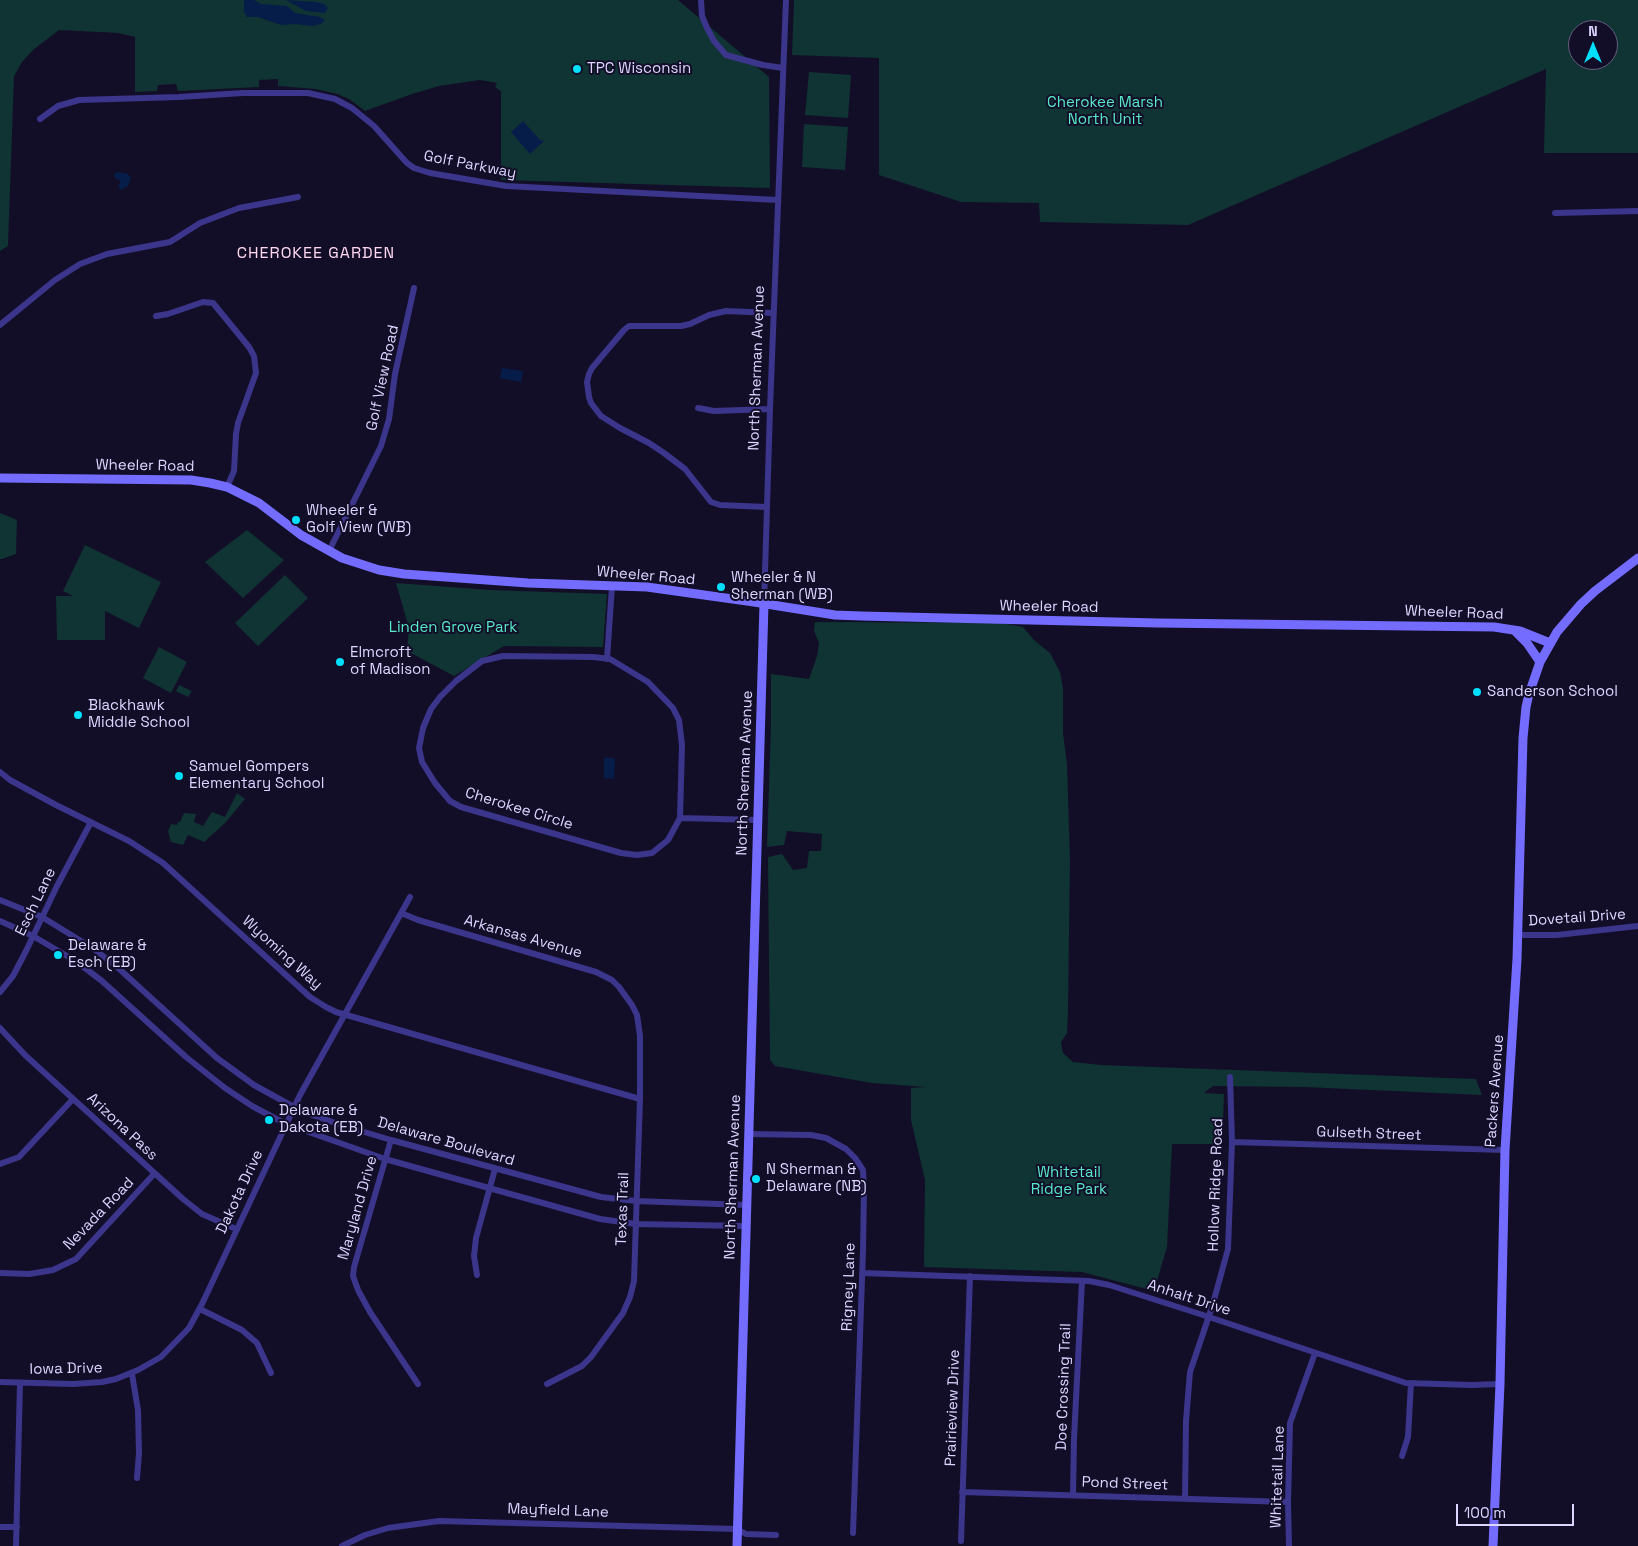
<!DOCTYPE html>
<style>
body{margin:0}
#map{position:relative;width:1638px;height:1546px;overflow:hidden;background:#130e28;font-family:"Space Grotesk",sans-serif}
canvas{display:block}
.north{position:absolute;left:1568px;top:20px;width:50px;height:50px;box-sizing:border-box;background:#130e28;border:1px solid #635e7e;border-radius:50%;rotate:0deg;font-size:14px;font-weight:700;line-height:20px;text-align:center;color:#dbd5ff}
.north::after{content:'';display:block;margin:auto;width:18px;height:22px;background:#01dfff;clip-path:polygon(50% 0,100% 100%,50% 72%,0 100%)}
.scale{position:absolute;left:1456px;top:1504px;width:118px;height:22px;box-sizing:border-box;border:2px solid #dbd5ff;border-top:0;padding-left:6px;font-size:15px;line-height:18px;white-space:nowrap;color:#dbd5ff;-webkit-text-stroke:4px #130e28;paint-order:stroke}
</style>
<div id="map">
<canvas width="1638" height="1546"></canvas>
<div class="north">N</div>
<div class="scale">100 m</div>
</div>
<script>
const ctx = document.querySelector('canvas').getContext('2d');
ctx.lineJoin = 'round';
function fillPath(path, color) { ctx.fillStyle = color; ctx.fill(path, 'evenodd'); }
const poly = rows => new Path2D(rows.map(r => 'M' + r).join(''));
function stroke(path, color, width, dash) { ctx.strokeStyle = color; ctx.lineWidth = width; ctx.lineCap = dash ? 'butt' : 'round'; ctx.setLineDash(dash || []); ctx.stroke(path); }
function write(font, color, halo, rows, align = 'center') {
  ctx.font = font + ' "Space Grotesk",sans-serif'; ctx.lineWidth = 4; ctx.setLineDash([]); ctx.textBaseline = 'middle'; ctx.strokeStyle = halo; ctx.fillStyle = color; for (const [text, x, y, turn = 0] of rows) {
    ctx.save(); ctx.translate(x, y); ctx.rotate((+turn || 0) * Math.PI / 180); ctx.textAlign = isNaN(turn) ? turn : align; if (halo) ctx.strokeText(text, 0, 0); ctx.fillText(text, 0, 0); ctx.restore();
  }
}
fillPath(poly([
 [0,0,678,0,769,77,770,188,501,180,501,91,495,87,497,83,480,80,439,86,412,94,365,111,349,99,337,94,316,89,278,86,278,79,259,80,259,87,178,91,176,84,158,85,157,91,135,92,135,37,118,33,59,30,33,50,22,62,14,76,8,246,0,251],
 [794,0,1638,0,1638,153,1544,153,1546,69,1188,225,1040,222,1039,203,961,202,879,175,879,58,792,55],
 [1578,30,1608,30,1608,60,1578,60],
 [809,72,851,75,848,118,805,115],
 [804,124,848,127,845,170,802,167],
 [0,513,17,520,16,554,2,559,0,559],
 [247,530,284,560,243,598,205,562],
 [85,545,161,582,139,628,105,611,105,640,57,640,56,596,73,596,63,591],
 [285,575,308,598,258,646,235,623],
 [396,583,490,590,607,594,603,647,504,646,454,676,407,651,409,628],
 [815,622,1002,623,1023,627,1034,640,1050,653,1060,672,1063,688,1063,733,1067,764,1070,859,1068,1011,1067,1033,1061,1042,1063,1053,1073,1062,1101,1065,1476,1079,1482,1095,1304,1087,1213,1086,1204,1093,1224,1094,1222,1144,1172,1144,1167,1247,1154,1291,1082,1272,924,1267,925,1180,911,1120,911,1088,926,1087,872,1083,775,1066,770,1060,768,857,782,854,793,870,807,868,809,851,821,851,822,834,787,831,784,845,767,847,771,724,771,674,809,679,817,656,819,643,814,631],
 [159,647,187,662,171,693,143,678],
 [179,685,192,691,188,697,176,691],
 [237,793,245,799,225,823,204,842,188,835,183,845,171,842,168,831,171,824,177,825,178,822,180,822,184,813,196,814,194,822,203,826,212,812,225,817]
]), '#103333');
fillPath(poly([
 [244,0,254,0,261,4,287,6,295,13,320,17,325,20,321,24,313,26,295,24,281,25,258,17,247,17,244,12],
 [286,0,316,2,324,4,328,8,325,13,306,11],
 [523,121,540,140,544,141,530,154,511,132],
 [118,172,128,174,131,178,128,186,121,190,118,187,121,180,116,179,114,177,114,174],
 [502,368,523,371,521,382,500,378],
 [604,758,615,758,614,779,604,778]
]), '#061d49');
stroke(poly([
 [701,0,702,16,707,28,714,41,726,55,763,65,783,68],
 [40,119,58,106,79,100,179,97,243,93,308,93,335,99,352,108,374,126,407,163,414,168,430,173,506,186,778,200],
 [1555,213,1638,211],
 [156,316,168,314,203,302,213,303,249,347,254,356,256,373,238,423,236,434,234,471,227,487],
 [0,325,55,280,80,264,107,254,170,242,200,223,239,208,298,197],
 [698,408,714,411,770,409],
 [766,507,720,505,711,502,685,469,664,453,649,443,620,428,601,416,591,403,589,397,587,382,589,374,592,368,624,330,629,326,681,326,690,324,709,315,726,311,773,313],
 [329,551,381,446,389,419,395,374,414,288],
 [764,604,770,409,786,0],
 [607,659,612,586],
 [0,772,10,780,56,805,129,841,163,863,310,997,326,1007,336,1012,640,1099],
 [680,818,668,840,652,853,637,855,621,853,461,807,450,801,435,783,422,762,419,748,423,728,431,709,440,697,456,681,482,661,503,656,593,657,610,659,648,682,673,708,679,720,682,745,680,818,758,820],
 [0,900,42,917,94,949,116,966,217,1058,254,1085,301,1111,341,1125,391,1140,601,1197,636,1201,746,1205],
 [401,913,418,920,596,972,612,980,619,987,632,1005,637,1015,640,1036,640,1099,634,1281,630,1297,623,1313,591,1357,582,1366,547,1384],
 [0,921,33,936,77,962,102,981,186,1057,225,1088,252,1106,286,1124,385,1159,600,1219,636,1224,745,1226],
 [1518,935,1557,935,1638,926],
 [0,992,13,976,26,951,57,886,91,822],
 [0,1028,25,1055,183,1199,202,1214,236,1229],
 [748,1134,811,1135,826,1138,846,1149,855,1158,863,1170,864,1188,863,1251,853,1533],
 [391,1140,354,1267,353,1276,358,1290,370,1312,418,1384],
 [1232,1142,1505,1150],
 [0,1164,19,1157,73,1099],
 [0,1273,29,1274,53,1270,76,1259,154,1174],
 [862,1273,1089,1281,1109,1285,1200,1314,1406,1383,1472,1385,1500,1384],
 [477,1275,474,1256,476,1238,495,1169],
 [200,1309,242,1330,257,1343,271,1373],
 [132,1374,138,1410,139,1453,137,1478],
 [0,1382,73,1384,102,1382,116,1379,138,1370,161,1357,189,1328,202,1304,300,1095,410,897],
 [1402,1456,1408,1437,1411,1383],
 [962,1492,1288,1502],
 [1073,1495,1074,1439,1082,1281],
 [1185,1499,1186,1421,1190,1372,1212,1307,1228,1249,1232,1142,1230,1077],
 [0,1527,17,1527],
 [961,1541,970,1276],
 [16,1546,20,1383],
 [342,1546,365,1535,388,1528,439,1521,737,1529,746,1534,776,1535],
 [1289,1546,1288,1502,1290,1423,1315,1353]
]), '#3b358b', 6);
stroke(poly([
 [0,478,191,480,210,483,227,487,259,503,301,535,342,558,379,570,404,574,528,583,647,587,754,602,835,615,861,616,1158,623,1494,627,1520,631,1550,643],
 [1515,631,1527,643,1540,662],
 [737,1546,764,604],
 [1493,1546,1500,1384,1505,1150,1517,959,1523,738,1526,707,1529,694,1540,662,1557,632,1581,604,1595,591,1638,558]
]), '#746cff', 9);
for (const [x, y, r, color] of [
 [577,69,5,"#01dfff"],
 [296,520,5,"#01dfff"],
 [721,587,5,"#01dfff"],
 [340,662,5,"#01dfff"],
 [1477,692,5,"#01dfff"],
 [78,715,5,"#01dfff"],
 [179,776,5,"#01dfff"],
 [58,955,5,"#01dfff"],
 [269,1120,5,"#01dfff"],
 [756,1179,5,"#01dfff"]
]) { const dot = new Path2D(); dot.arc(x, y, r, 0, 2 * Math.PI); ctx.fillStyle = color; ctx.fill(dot); stroke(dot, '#130e28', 2); }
write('15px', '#dbd5ff', '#130e28', [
 ["TPC Wisconsin",587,69],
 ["Wheeler &",306,511],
 ["Golf View (WB)",306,528],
 ["Wheeler & N",731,578],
 ["Sherman (WB)",731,595],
 ["Elmcroft",350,653],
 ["of Madison",350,670],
 ["Sanderson School",1487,692],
 ["Blackhawk",88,706],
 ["Middle School",88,723],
 ["Samuel Gompers",189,767],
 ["Elementary School",189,784],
 ["Delaware &",68,946],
 ["Esch (EB)",68,963],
 ["Delaware &",279,1111],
 ["Dakota (EB)",279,1128],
 ["N Sherman &",766,1170],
 ["Delaware (NB)",766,1187]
], 'left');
write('15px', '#57e9c9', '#130e28', [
 ["Cherokee Marsh",1105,103],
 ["North Unit",1105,120],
 ["Linden Grove Park",453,628],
 ["Whitetail",1069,1173],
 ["Ridge Park",1069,1190]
]);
write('15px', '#dbd5ff', '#130e28', [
 ["Golf Parkway",470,165,11],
 ["North Sherman Avenue",757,368,-88],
 ["Golf View Road",383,378,-78],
 ["Wheeler Road",145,466,1],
 ["Wheeler Road",646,576,5],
 ["Wheeler Road",1049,607,1],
 ["Wheeler Road",1454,613,2],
 ["North Sherman Avenue",745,773,-88],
 ["Cherokee Circle",519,809,17],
 ["Esch Lane",36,902,-64],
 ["Dovetail Drive",1577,918,-4],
 ["Arkansas Avenue",523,937,16],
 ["Wyoming Way",282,953,42],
 ["Packers Avenue",1495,1091,-86],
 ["Arizona Pass",122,1127,43],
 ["Gulseth Street",1369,1134,2],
 ["Delaware Boulevard",446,1142,16],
 ["North Sherman Avenue",733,1177,-88],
 ["Hollow Ridge Road",1216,1185,-88],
 ["Dakota Drive",240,1192,-65],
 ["Maryland Drive",358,1208,-74],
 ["Texas Trail",623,1209,-88],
 ["Nevada Road",99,1214,-46],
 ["Rigney Lane",849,1287,-88],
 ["Anhalt Drive",1189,1298,18],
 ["Iowa Drive",66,1369,-1],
 ["Doe Crossing Trail",1064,1387,-88],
 ["Prairieview Drive",953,1408,-88],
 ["Whitetail Lane",1278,1477,-88],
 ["Pond Street",1125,1484,2],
 ["Mayfield Lane",558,1511,2]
]);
ctx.letterSpacing = '1px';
write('16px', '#ffd7ef', '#130e28', [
 ["CHEROKEE GARDEN",316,254]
]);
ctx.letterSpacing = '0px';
</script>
